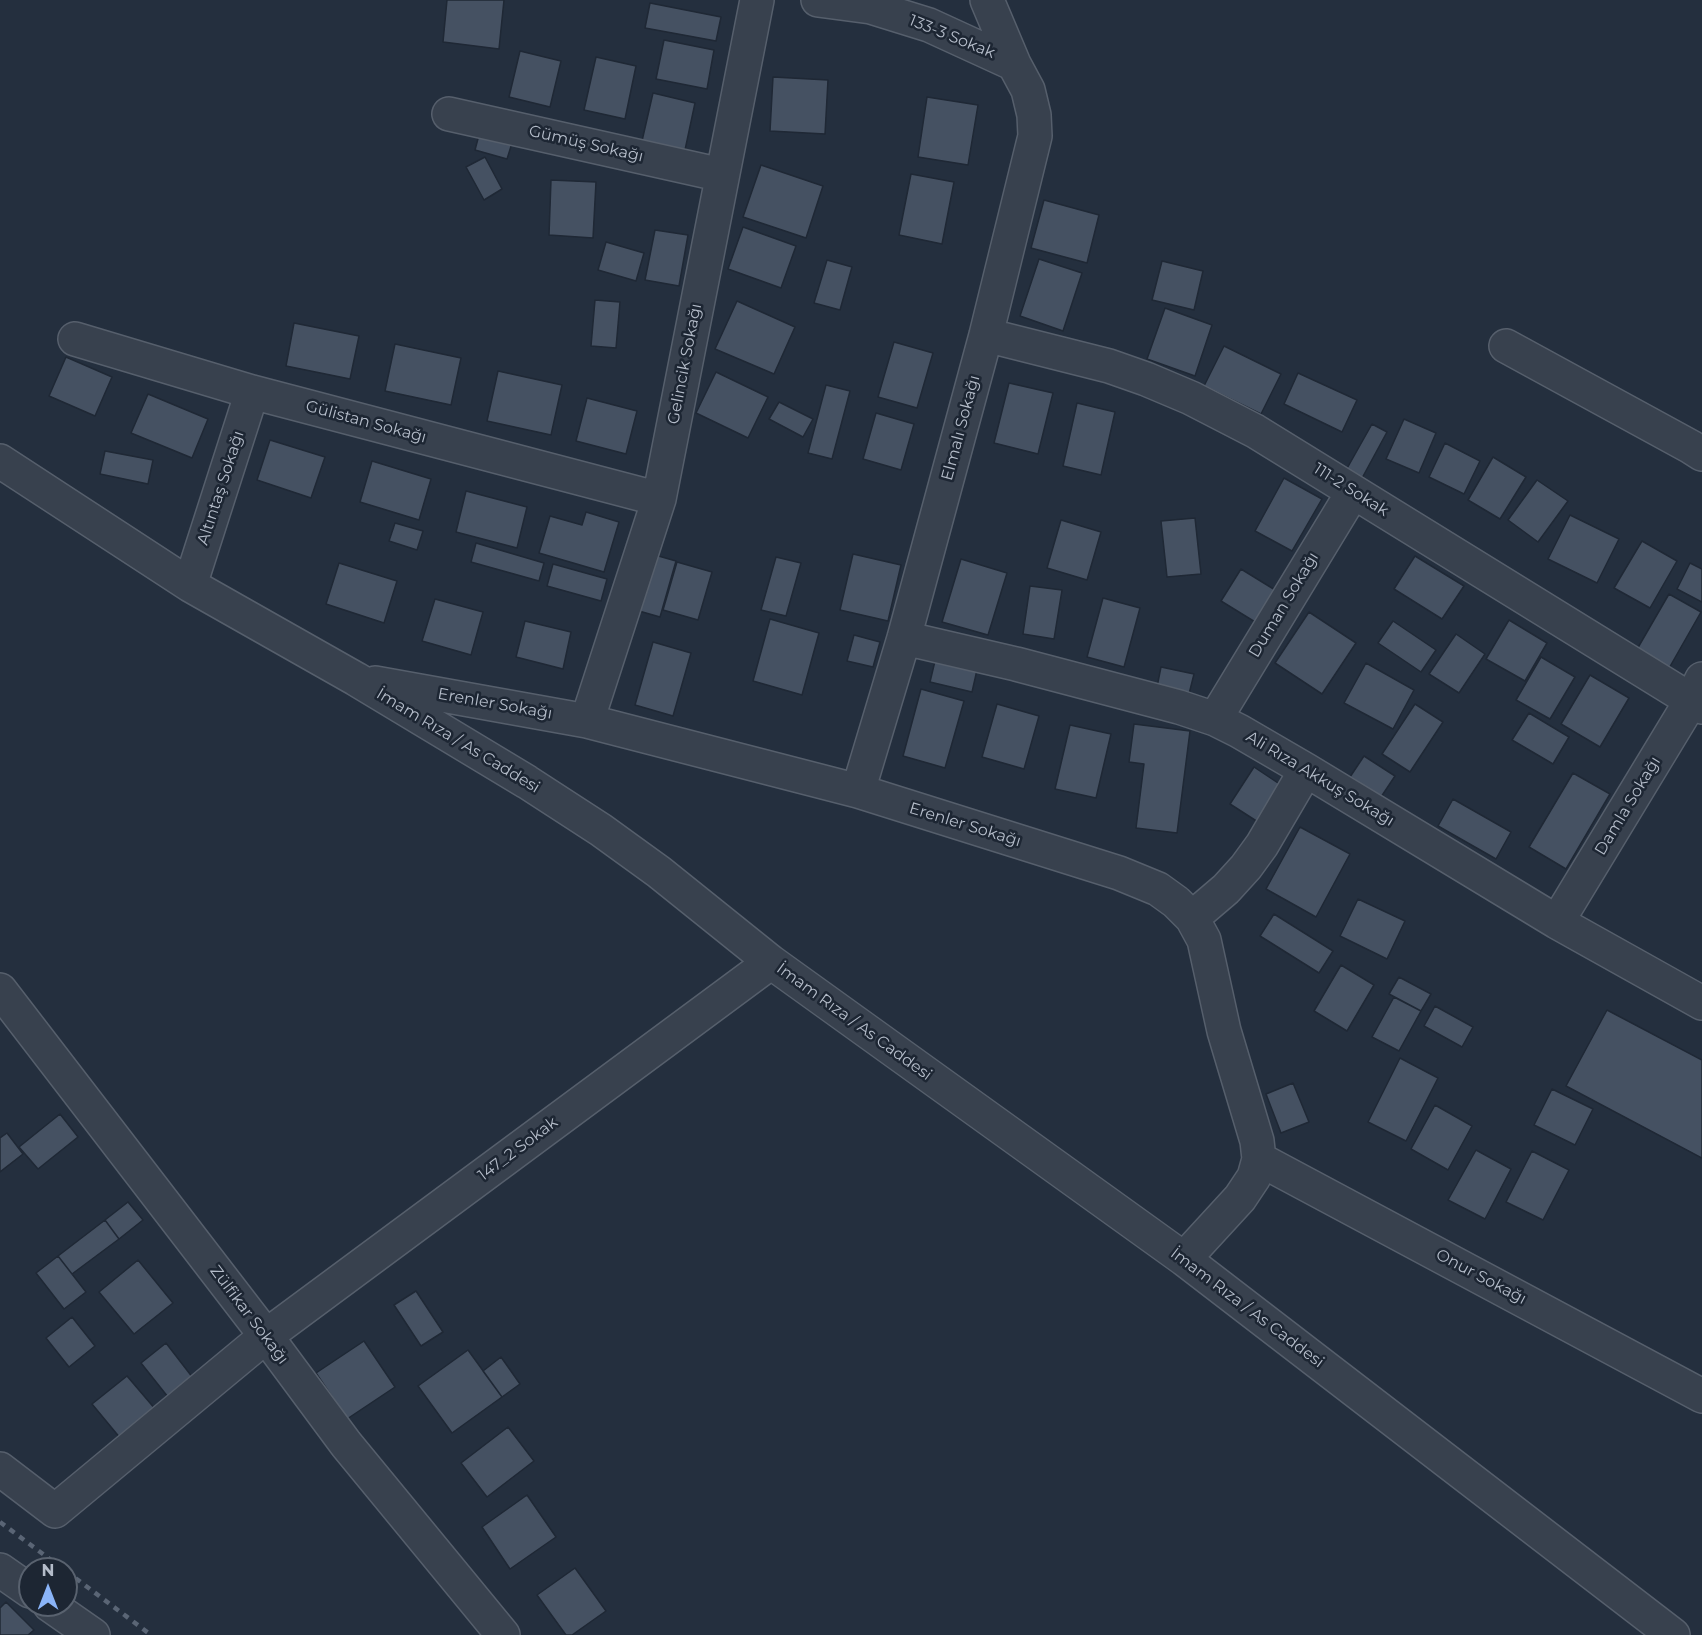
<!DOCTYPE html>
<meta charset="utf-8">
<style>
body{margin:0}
#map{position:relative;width:1702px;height:1635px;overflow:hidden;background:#242f3e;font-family:Montserrat,sans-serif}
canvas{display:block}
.north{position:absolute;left:18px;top:1557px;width:60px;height:60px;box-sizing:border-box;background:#1d2633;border:2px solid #59626f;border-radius:50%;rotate:0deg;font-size:16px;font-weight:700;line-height:24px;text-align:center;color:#b4bcc9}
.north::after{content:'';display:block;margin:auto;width:21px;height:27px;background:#8ab4f8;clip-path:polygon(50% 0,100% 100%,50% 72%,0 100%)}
</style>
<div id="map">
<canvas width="1702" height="1635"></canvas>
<div class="north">N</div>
</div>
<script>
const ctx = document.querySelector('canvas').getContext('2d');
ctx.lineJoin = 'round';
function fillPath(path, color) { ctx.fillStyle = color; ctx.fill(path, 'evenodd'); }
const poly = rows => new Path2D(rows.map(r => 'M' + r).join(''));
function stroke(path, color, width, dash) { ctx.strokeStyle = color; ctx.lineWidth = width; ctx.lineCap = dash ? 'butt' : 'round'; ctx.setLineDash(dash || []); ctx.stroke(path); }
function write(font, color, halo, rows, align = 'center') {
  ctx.font = font + ' Montserrat,sans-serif'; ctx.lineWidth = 5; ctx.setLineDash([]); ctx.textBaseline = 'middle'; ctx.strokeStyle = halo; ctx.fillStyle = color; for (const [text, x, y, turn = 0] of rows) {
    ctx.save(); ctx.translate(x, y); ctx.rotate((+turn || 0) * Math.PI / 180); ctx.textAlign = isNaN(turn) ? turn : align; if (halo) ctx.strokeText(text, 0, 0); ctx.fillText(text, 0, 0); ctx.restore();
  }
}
const building = poly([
 [447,0,504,0,499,49,443,42,447,0],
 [650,3,721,17,716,41,645,28,650,3],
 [664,40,714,50,707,89,656,79,664,40],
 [520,51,561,61,550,107,509,97,520,51],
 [596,57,636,66,625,119,584,110,596,57],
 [773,77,828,80,825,134,770,131,773,77],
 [653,93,695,103,685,150,642,141,653,93],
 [927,97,978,105,968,165,918,157,927,97],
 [480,131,513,140,507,159,475,150,480,131],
 [485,157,502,189,484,200,466,167,485,157],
 [761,165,823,186,806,238,743,217,761,165],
 [911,174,954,182,942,244,899,235,911,174],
 [551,180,596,182,593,238,549,235,551,180],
 [1044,200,1099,215,1087,263,1031,248,1044,200],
 [743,227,796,246,781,288,728,269,743,227],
 [655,230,688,235,679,286,645,280,655,230],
 [606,242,644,253,636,281,598,270,606,242],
 [1039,259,1082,273,1063,331,1020,316,1039,259],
 [827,260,852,267,840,310,814,303,827,260],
 [1162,261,1203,271,1194,310,1152,300,1162,261],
 [595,300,620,302,616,348,591,346,595,300],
 [737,301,795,327,774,374,715,349,737,301],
 [1165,308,1212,325,1195,376,1147,359,1165,308],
 [294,323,359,336,350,379,286,366,294,323],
 [894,342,933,353,917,408,878,397,894,342],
 [395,344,461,358,451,405,385,391,395,344],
 [1224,346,1281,374,1261,414,1204,386,1224,346],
 [66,357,112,377,95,416,49,396,66,357],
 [498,371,562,385,551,435,487,421,498,371],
 [716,372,768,397,748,438,696,413,716,372],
 [1298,373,1357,400,1342,432,1284,404,1298,373],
 [1009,383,1053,393,1038,454,994,443,1009,383],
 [826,385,850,391,832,459,808,453,826,385],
 [148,394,208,419,192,458,131,433,148,394],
 [587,398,637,411,626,454,576,441,587,398],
 [779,402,813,419,803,437,769,419,779,402],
 [1077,403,1115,412,1101,475,1063,466,1077,403],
 [876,413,914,424,901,470,863,459,876,413],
 [1404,419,1436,433,1419,473,1386,459,1404,419],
 [1372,424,1387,432,1361,480,1345,472,1372,424],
 [270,440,325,457,311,498,257,480,270,440],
 [1445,443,1480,461,1464,494,1429,477,1445,443],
 [105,451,153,460,148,484,100,474,105,451],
 [1493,457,1526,477,1500,519,1468,500,1493,457],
 [372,461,431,479,419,520,360,502,372,461],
 [1284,478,1322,499,1292,551,1255,531,1284,478],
 [1537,480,1568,501,1538,542,1508,520,1537,480],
 [466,491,527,507,517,548,456,532,466,491],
 [586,512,619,522,604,572,539,553,550,516,582,525,586,512],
 [1570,515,1619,539,1597,583,1548,559,1570,515],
 [1195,518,1201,574,1167,577,1161,521,1195,518],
 [1061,520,1101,532,1087,580,1047,568,1061,520],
 [395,523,423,531,417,550,389,541,395,523],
 [1642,541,1677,561,1650,608,1614,588,1642,541],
 [476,543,544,563,539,581,471,562,476,543],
 [853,554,901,565,888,621,840,610,853,554],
 [655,555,676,561,660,617,639,611,655,555],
 [1415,556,1464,586,1442,619,1394,589,1415,556],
 [776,557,801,563,786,616,761,610,776,557],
 [961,559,1007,573,988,635,942,622,961,559],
 [677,562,712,572,698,620,663,610,677,562],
 [339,563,397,581,384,623,326,604,339,563],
 [1690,563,1702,569,1702,602,1677,589,1690,563],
 [553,564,607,579,601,601,547,586,553,564],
 [1241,569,1280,593,1260,625,1221,601,1241,569],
 [1030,586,1062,590,1054,639,1023,634,1030,586],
 [1669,594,1701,612,1668,670,1636,651,1669,594],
 [1103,598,1140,608,1124,667,1087,657,1103,598],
 [435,599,483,612,471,655,422,641,435,599],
 [1309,612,1356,643,1322,694,1275,663,1309,612],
 [770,619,819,633,802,695,753,681,770,619],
 [1509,620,1547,643,1525,681,1486,659,1509,620],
 [525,621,571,632,563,669,516,657,525,621],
 [1393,621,1436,650,1421,672,1378,643,1393,621],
 [1456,634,1485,654,1459,693,1429,674,1456,634],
 [854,635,880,642,873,667,847,661,854,635],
 [653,642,691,653,673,716,635,705,653,642],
 [1541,657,1575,677,1550,719,1516,700,1541,657],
 [935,661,977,670,972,692,930,682,935,661],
 [1366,663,1414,690,1393,729,1344,703,1366,663],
 [1161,667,1194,674,1189,694,1157,687,1161,667],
 [1590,675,1629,698,1600,747,1561,724,1590,675],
 [921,689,964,701,945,768,903,756,921,689],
 [997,704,1039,716,1024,769,982,757,997,704],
 [1415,704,1443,722,1410,772,1382,754,1415,704],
 [1529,713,1569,737,1553,764,1512,740,1529,713],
 [1134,724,1190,731,1177,833,1136,828,1144,764,1129,762,1134,724],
 [1070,725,1111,734,1096,798,1055,789,1070,725],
 [1364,756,1395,776,1381,797,1350,777,1364,756],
 [1254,767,1281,785,1258,822,1230,804,1254,767],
 [1573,773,1610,794,1566,869,1529,847,1573,773],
 [1453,799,1511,832,1496,859,1438,826,1453,799],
 [1300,827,1350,854,1316,917,1266,889,1300,827],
 [1358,899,1405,921,1387,959,1340,936,1358,899],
 [1274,914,1333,951,1319,973,1260,936,1274,914],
 [1341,965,1374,985,1347,1031,1314,1011,1341,965],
 [1399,977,1431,994,1421,1011,1389,994,1399,977],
 [1394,997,1421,1011,1399,1051,1372,1037,1394,997],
 [1435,1006,1473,1027,1462,1047,1424,1026,1435,1006],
 [1607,1010,1702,1060,1702,1158,1566,1086,1607,1010],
 [1400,1058,1438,1078,1406,1141,1368,1122,1400,1058],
 [1293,1083,1309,1122,1281,1133,1266,1094,1293,1083],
 [1552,1089,1593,1109,1575,1145,1534,1125,1552,1089],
 [1435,1105,1472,1126,1448,1170,1411,1149,1435,1105],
 [60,1114,78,1137,38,1169,19,1147,60,1114],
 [7,1133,23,1154,0,1172,0,1138,7,1133],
 [1476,1150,1511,1169,1485,1219,1448,1200,1476,1150],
 [1532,1151,1569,1170,1543,1220,1506,1202,1532,1151],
 [128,1202,143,1220,119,1239,105,1220,128,1202],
 [105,1220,119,1239,72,1274,58,1256,105,1220],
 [58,1256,86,1292,64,1309,36,1273,58,1256],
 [138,1260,173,1303,134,1334,99,1292,138,1260],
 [416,1291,443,1332,421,1346,394,1305,416,1291],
 [72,1317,95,1346,69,1367,46,1338,72,1317],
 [364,1341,395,1387,347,1419,316,1373,364,1341],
 [166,1343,193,1378,168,1397,141,1363,166,1343],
 [468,1350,502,1397,452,1433,418,1386,468,1350],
 [501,1357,520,1384,502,1397,483,1371,501,1357],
 [127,1376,156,1410,121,1439,92,1404,127,1376],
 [508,1427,534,1461,487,1497,461,1463,508,1427],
 [527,1495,556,1537,510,1569,482,1527,527,1495],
 [575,1568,606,1611,572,1635,566,1635,537,1595,575,1568],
 [6,1602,34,1630,28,1635,0,1635,0,1608,6,1602]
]);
fillPath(building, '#455162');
stroke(building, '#1f2835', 1.5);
const minor = poly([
 [818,0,871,7,929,25,1014,64],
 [449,114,722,175],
 [986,335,1109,366,1146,379,1191,398,1255,431,1702,707],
 [75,339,252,392,659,499],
 [1506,346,1691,447,1702,454],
 [0,461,190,585,356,679,527,782,601,830,659,872,771,962,1184,1259,1673,1635],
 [190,585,252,392],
 [904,638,1016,664,1179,707,1215,719,1239,731,1306,770,1557,922,1702,1003],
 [375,683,587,721,858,791,1119,873,1158,889,1176,902,1192,918,1204,940,1224,1031,1257,1141,1259,1159,1254,1177,1240,1198,1184,1259],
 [1215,719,1353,492],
 [587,721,659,499,757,0],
 [858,791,904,638,986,335,1035,136,1034,115,1028,90,1014,64,987,0],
 [1192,918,1226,889,1246,867,1262,845,1306,770],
 [1557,922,1691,701,1702,679],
 [0,990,266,1336,346,1444,503,1635],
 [1259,1159,1702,1396],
 [0,1469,55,1511,266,1336,771,962],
 [0,1570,30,1591],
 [50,1605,93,1635]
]);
stroke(minor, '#565f6c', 36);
stroke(minor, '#38414e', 33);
stroke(poly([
 [0,1522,63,1569],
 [66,1571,151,1635]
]), '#5a6575', 4.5, [6, 6]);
write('16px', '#b4bcc9', '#1d2633', [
 ["133-3 Sokak",952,37,22],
 ["Gümüş Sokağı",586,144,13],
 ["Gelincik Sokağı",685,364,-79],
 ["Gülistan Sokağı",366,422,15],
 ["Elmalı Sokağı",961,428,-75],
 ["Altıntaş Sokağı",221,488,-72],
 ["111-2 Sokak",1351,490,32],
 ["Duman Sokağı",1284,605,-59],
 ["Erenler Sokağı",495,704,10],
 ["İmam Rıza / As Caddesi",458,741,31],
 ["Ali Rıza Akkuş Sokağı",1320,779,31],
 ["Damla Sokağı",1628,806,-59],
 ["Erenler Sokağı",965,825,17],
 ["İmam Rıza / As Caddesi",854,1022,36],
 ["147_2 Sokak",518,1149,-37],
 ["Onur Sokağı",1481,1277,28],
 ["İmam Rıza / As Caddesi",1247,1308,37],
 ["Zülfikar Sokağı",249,1315,53]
]);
</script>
